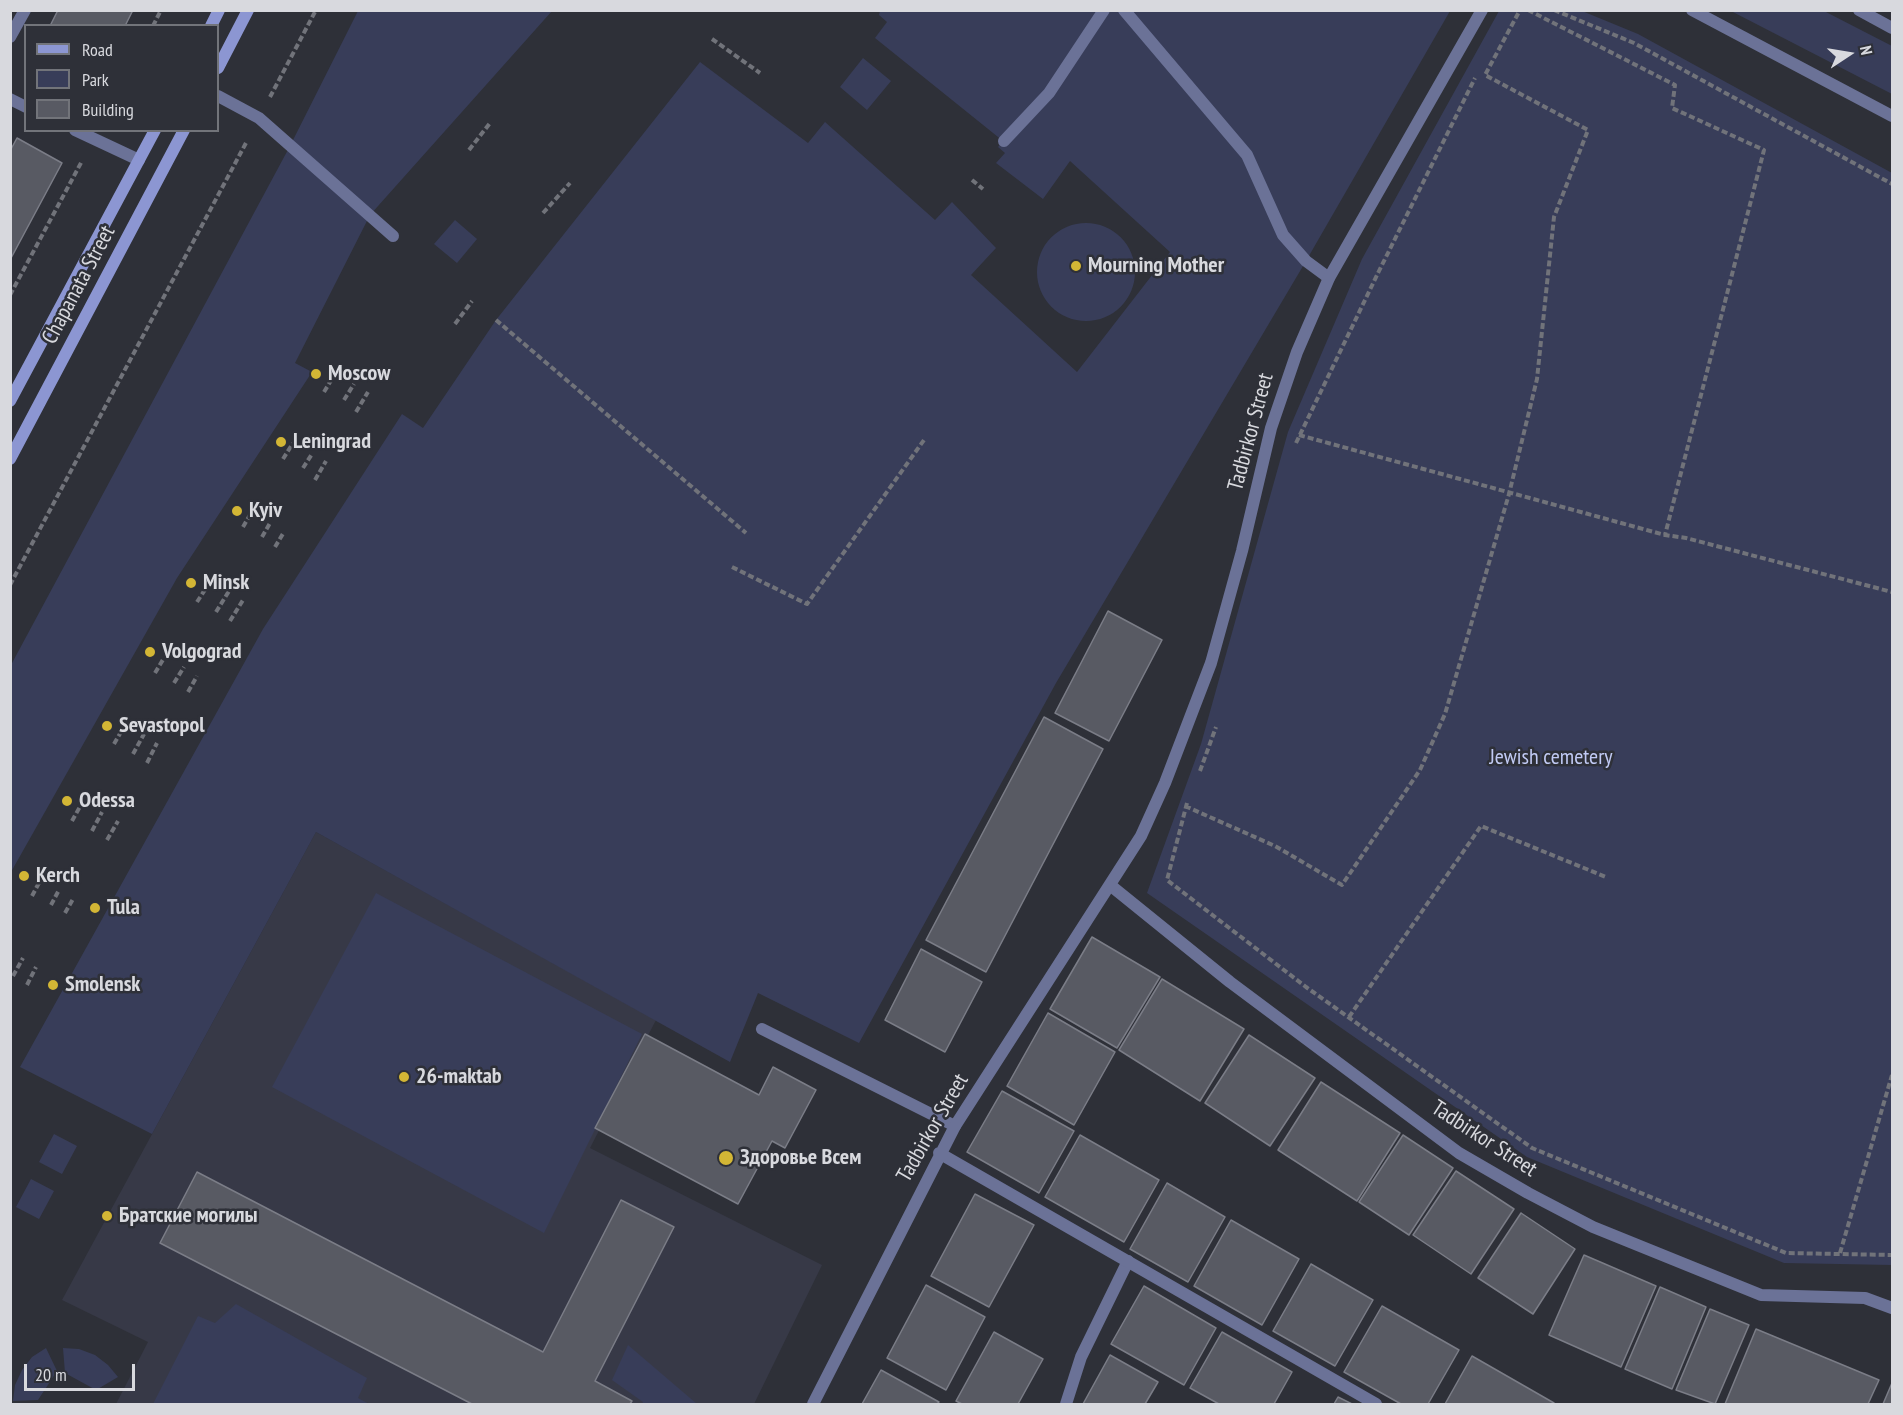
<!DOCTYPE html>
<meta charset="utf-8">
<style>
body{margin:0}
#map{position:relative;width:1903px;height:1415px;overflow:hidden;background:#2e3038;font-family:"PT Sans Narrow",sans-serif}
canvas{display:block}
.frame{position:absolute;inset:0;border:12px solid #d8d9de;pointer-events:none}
.legend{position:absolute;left:24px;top:24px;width:195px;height:108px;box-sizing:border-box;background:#2e3038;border:2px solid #72747a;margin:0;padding:8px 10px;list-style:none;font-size:18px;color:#d8d9de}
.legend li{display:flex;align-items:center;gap:12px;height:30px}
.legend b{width:30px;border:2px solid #72747a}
.north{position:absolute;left:1819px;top:24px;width:60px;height:60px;-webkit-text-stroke:4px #2e3038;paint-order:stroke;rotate:78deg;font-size:16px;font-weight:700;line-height:24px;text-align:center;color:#d8d9de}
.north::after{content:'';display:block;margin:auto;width:21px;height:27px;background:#d8d9de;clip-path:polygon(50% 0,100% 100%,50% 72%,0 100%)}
.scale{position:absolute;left:24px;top:1364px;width:111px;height:27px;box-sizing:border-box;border:3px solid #d8d9de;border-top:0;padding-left:8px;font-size:18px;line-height:21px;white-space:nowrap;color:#d8d9de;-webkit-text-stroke:4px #2e3038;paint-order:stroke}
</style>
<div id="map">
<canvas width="1903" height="1415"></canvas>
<div class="frame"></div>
<ul class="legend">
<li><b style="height:8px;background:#8c96d2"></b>Road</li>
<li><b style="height:16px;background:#383d59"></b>Park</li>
<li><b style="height:16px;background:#585a63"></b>Building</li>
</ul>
<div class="north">N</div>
<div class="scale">20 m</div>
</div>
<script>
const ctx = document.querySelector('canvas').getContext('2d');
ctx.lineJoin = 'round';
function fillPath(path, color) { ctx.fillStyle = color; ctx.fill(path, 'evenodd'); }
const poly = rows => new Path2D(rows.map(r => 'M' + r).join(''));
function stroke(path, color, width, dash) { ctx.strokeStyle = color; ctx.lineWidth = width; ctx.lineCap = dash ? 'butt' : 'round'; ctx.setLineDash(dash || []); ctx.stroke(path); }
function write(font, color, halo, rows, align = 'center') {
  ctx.font = font + ' "PT Sans Narrow",sans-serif'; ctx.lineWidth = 5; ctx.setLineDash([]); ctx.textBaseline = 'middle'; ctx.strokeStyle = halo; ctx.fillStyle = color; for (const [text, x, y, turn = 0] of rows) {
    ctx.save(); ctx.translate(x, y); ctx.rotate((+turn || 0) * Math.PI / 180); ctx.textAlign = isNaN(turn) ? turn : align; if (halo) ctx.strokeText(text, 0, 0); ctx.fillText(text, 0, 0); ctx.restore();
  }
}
fillPath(poly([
 [316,832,656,1020,590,1148,822,1265,754,1404,116,1404,148,1342,62,1300]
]), '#373947');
fillPath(poly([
 [358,11,552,11,370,215,295,363,312,372,177,578,11,872,11,665,290,146],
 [880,11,1450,11,1306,261,1056,683,859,1043,758,993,730,1062,316,832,152,1134,20,1067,263,629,402,414,423,428,496,320,700,62,808,143,825,122,935,220,952,202,996,248,971,275,1077,372,1170,252,1070,161,1043,199,996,163,1005,153,998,147,1003,141,875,38,887,22,879,15],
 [1499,11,1582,11,1638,34,1892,173,1892,1265,1784,1263,1527,1157,1147,893,1201,744,1288,432,1362,259],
 [1731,11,1824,11,1892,46,1892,94],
 [863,58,891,81,867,110,840,87],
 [455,220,477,239,457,263,434,244],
 '1037 272a49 49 0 1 1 98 0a49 49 0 1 1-98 0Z',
 [376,893,642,1034,544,1233,272,1087],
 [54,1134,77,1146,62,1174,39,1162],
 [31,1179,54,1191,39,1219,16,1207],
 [236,1304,367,1378,358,1398,369,1404,153,1404,198,1316,215,1323],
 [628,1345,697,1404,642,1404,643,1402,612,1380],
 [46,1348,57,1371,38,1400,13,1401,15,1385,22,1370,32,1357],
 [63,1348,79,1349,95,1355,108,1365,118,1377,96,1390,65,1373]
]), '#383d59');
const building = poly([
 [58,10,133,10,125,26,50,26,58,10],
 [17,138,62,163,10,260,10,151,17,138],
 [1108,611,1162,640,1109,741,1055,713,1108,611],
 [1044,717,1103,749,986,972,926,940,1044,717],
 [1092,937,1160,977,1117,1048,1050,1009,1092,937],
 [921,949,982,982,945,1052,885,1020,921,949],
 [1162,979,1244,1029,1200,1101,1119,1050,1162,979],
 [1048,1013,1115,1052,1074,1125,1007,1086,1048,1013],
 [645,1034,759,1095,773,1067,816,1090,785,1148,772,1141,738,1204,595,1128,645,1034],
 [1249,1035,1315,1078,1270,1146,1205,1103,1249,1035],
 [1321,1082,1400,1133,1357,1201,1278,1150,1321,1082],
 [1002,1091,1074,1131,1039,1193,967,1152,1002,1091],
 [1080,1135,1159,1180,1124,1242,1045,1197,1080,1135],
 [1403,1135,1453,1168,1409,1235,1359,1202,1403,1135],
 [1456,1171,1514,1209,1471,1274,1413,1235,1456,1171],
 [197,1172,543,1352,621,1200,674,1227,595,1381,632,1401,630,1404,472,1404,160,1243,197,1172],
 [1167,1183,1225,1217,1188,1282,1130,1249,1167,1183],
 [975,1194,1034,1225,989,1307,931,1276,975,1194],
 [1521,1213,1575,1249,1533,1314,1478,1278,1521,1213],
 [1231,1220,1299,1259,1262,1325,1194,1286,1231,1220],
 [1584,1255,1656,1286,1621,1367,1549,1335,1584,1255],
 [1311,1264,1373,1300,1335,1366,1273,1331,1311,1264],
 [926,1285,985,1317,946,1390,887,1358,926,1285],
 [1144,1286,1216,1328,1184,1385,1111,1344,1144,1286],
 [1660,1287,1706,1307,1672,1389,1625,1369,1660,1287],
 [1382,1306,1459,1350,1428,1404,1401,1404,1344,1372,1382,1306],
 [1710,1309,1749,1325,1715,1404,1676,1390,1710,1309],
 [1756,1329,1879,1380,1868,1404,1725,1404,1756,1329],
 [994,1332,1043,1359,1018,1404,962,1404,956,1401,994,1332],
 [1222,1332,1292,1372,1274,1404,1219,1404,1190,1388,1222,1332],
 [1110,1355,1158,1382,1145,1404,1083,1404,1110,1355],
 [1472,1356,1554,1403,1553,1404,1445,1404,1472,1356],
 [881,1370,939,1402,937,1404,862,1404,881,1370],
 [1892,1383,1892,1404,1883,1404,1892,1383],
 [1338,1397,1352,1404,1334,1404,1338,1397]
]);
fillPath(building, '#585a63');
stroke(building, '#7b7d87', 1.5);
stroke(poly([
 [1528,10,1675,85,1672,108,1764,150,1665,535],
 [1554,10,1634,43,1892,184],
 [153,26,161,10],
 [712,39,760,73],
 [270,97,316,10],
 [469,150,490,123],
 [972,180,983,189],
 [543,213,570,183],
 [10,295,82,161],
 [496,320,746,533],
 [455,324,472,301],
 [324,392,335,374],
 [344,400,354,384],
 [356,412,368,392],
 [1299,435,1665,535,1686,538,1892,592],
 [1296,443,1379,271,1475,78],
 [283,459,293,443],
 [303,468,312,454],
 [315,480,326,461],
 [243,527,251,513],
 [262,537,270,523],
 [275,547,284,532],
 [732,567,807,604,924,440],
 [10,585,247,141],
 [197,602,210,582],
 [216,612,229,591],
 [230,621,243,600],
 [155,673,164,658],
 [174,683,184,667],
 [188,692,197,676],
 [114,744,125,725],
 [133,754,144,734],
 [147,763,157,743],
 [1200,771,1216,727],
 [1187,803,1167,880,1306,987,1532,1148,1786,1253,1892,1255],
 [1185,806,1275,846,1342,885,1420,770,1445,714,1509,494,1537,379,1554,217,1588,130,1485,75,1520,10],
 [72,821,82,803],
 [92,831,102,812],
 [107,840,118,821],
 [32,896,40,881],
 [51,905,59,890],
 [65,913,73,899],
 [13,976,23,958],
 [27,985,36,967],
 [1349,1017,1481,826,1606,877],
 [1840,1253,1892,1075]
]), '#71737a', 4, [6, 3]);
stroke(poly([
 [1124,10,1247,155,1283,235,1306,261,1329,278],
 [10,37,25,10],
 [218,96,259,118,393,236],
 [10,99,26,107],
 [75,130,139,160],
 [1004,141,1049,93,1104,10],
 [762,1029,955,1126],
 [1066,1404,1081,1357,1128,1261]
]), '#6b7297', 12);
stroke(poly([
 [1110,885,1230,982,1459,1153,1528,1193,1593,1227,1761,1295,1865,1298,1892,1308],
 [939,1153,1376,1404],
 [813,1404,955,1126,1141,836,1165,783,1211,663,1242,551,1271,428,1297,352,1329,278,1482,10]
]), '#6b7297', 12);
stroke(poly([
 [1692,10,1892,116],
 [1859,10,1892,28]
]), '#6b7297', 12);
stroke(poly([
 [211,26,219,10],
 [218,68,248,10],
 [10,401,155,130],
 [10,459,184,130]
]), '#8c96d2', 12);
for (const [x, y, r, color] of [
 [1076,266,6,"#d3b635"],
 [316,374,6,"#d3b635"],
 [281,442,6,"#d3b635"],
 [237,511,6,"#d3b635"],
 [191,583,6,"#d3b635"],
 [150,652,6,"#d3b635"],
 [107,726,6,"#d3b635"],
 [67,801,6,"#d3b635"],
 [24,876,6,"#d3b635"],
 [95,908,6,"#d3b635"],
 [53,985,6,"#d3b635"],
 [404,1077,6,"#d3b635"],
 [726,1158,8,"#d3b635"],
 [107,1216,6,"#d3b635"]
]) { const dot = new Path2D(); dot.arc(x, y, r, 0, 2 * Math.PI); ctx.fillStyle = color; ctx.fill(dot); stroke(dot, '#2e3038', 2); }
write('bold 22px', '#d8d9de', '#2e3038', [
 ["Mourning Mother",1088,266],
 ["Moscow",328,374],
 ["Leningrad",293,442],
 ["Kyiv",249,511],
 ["Minsk",203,583],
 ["Volgograd",162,652],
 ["Sevastopol",119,726],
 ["Odessa",79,801],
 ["Kerch",36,876],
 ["Tula",107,908],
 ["Smolensk",65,985],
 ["26-maktab",416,1077],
 ["Здоровье Всем",740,1158],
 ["Братские могилы",119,1216]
], 'left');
write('22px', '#d8d9de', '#2e3038', [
 ["Chapanata Street",79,285,-62],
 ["Tadbirkor Street",1251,432,-75],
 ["Tadbirkor Street",933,1128,-60],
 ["Tadbirkor Street",1484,1139,33]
]);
write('22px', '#c1caf4', '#2e3038', [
 ["Jewish cemetery",1551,758]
]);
</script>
